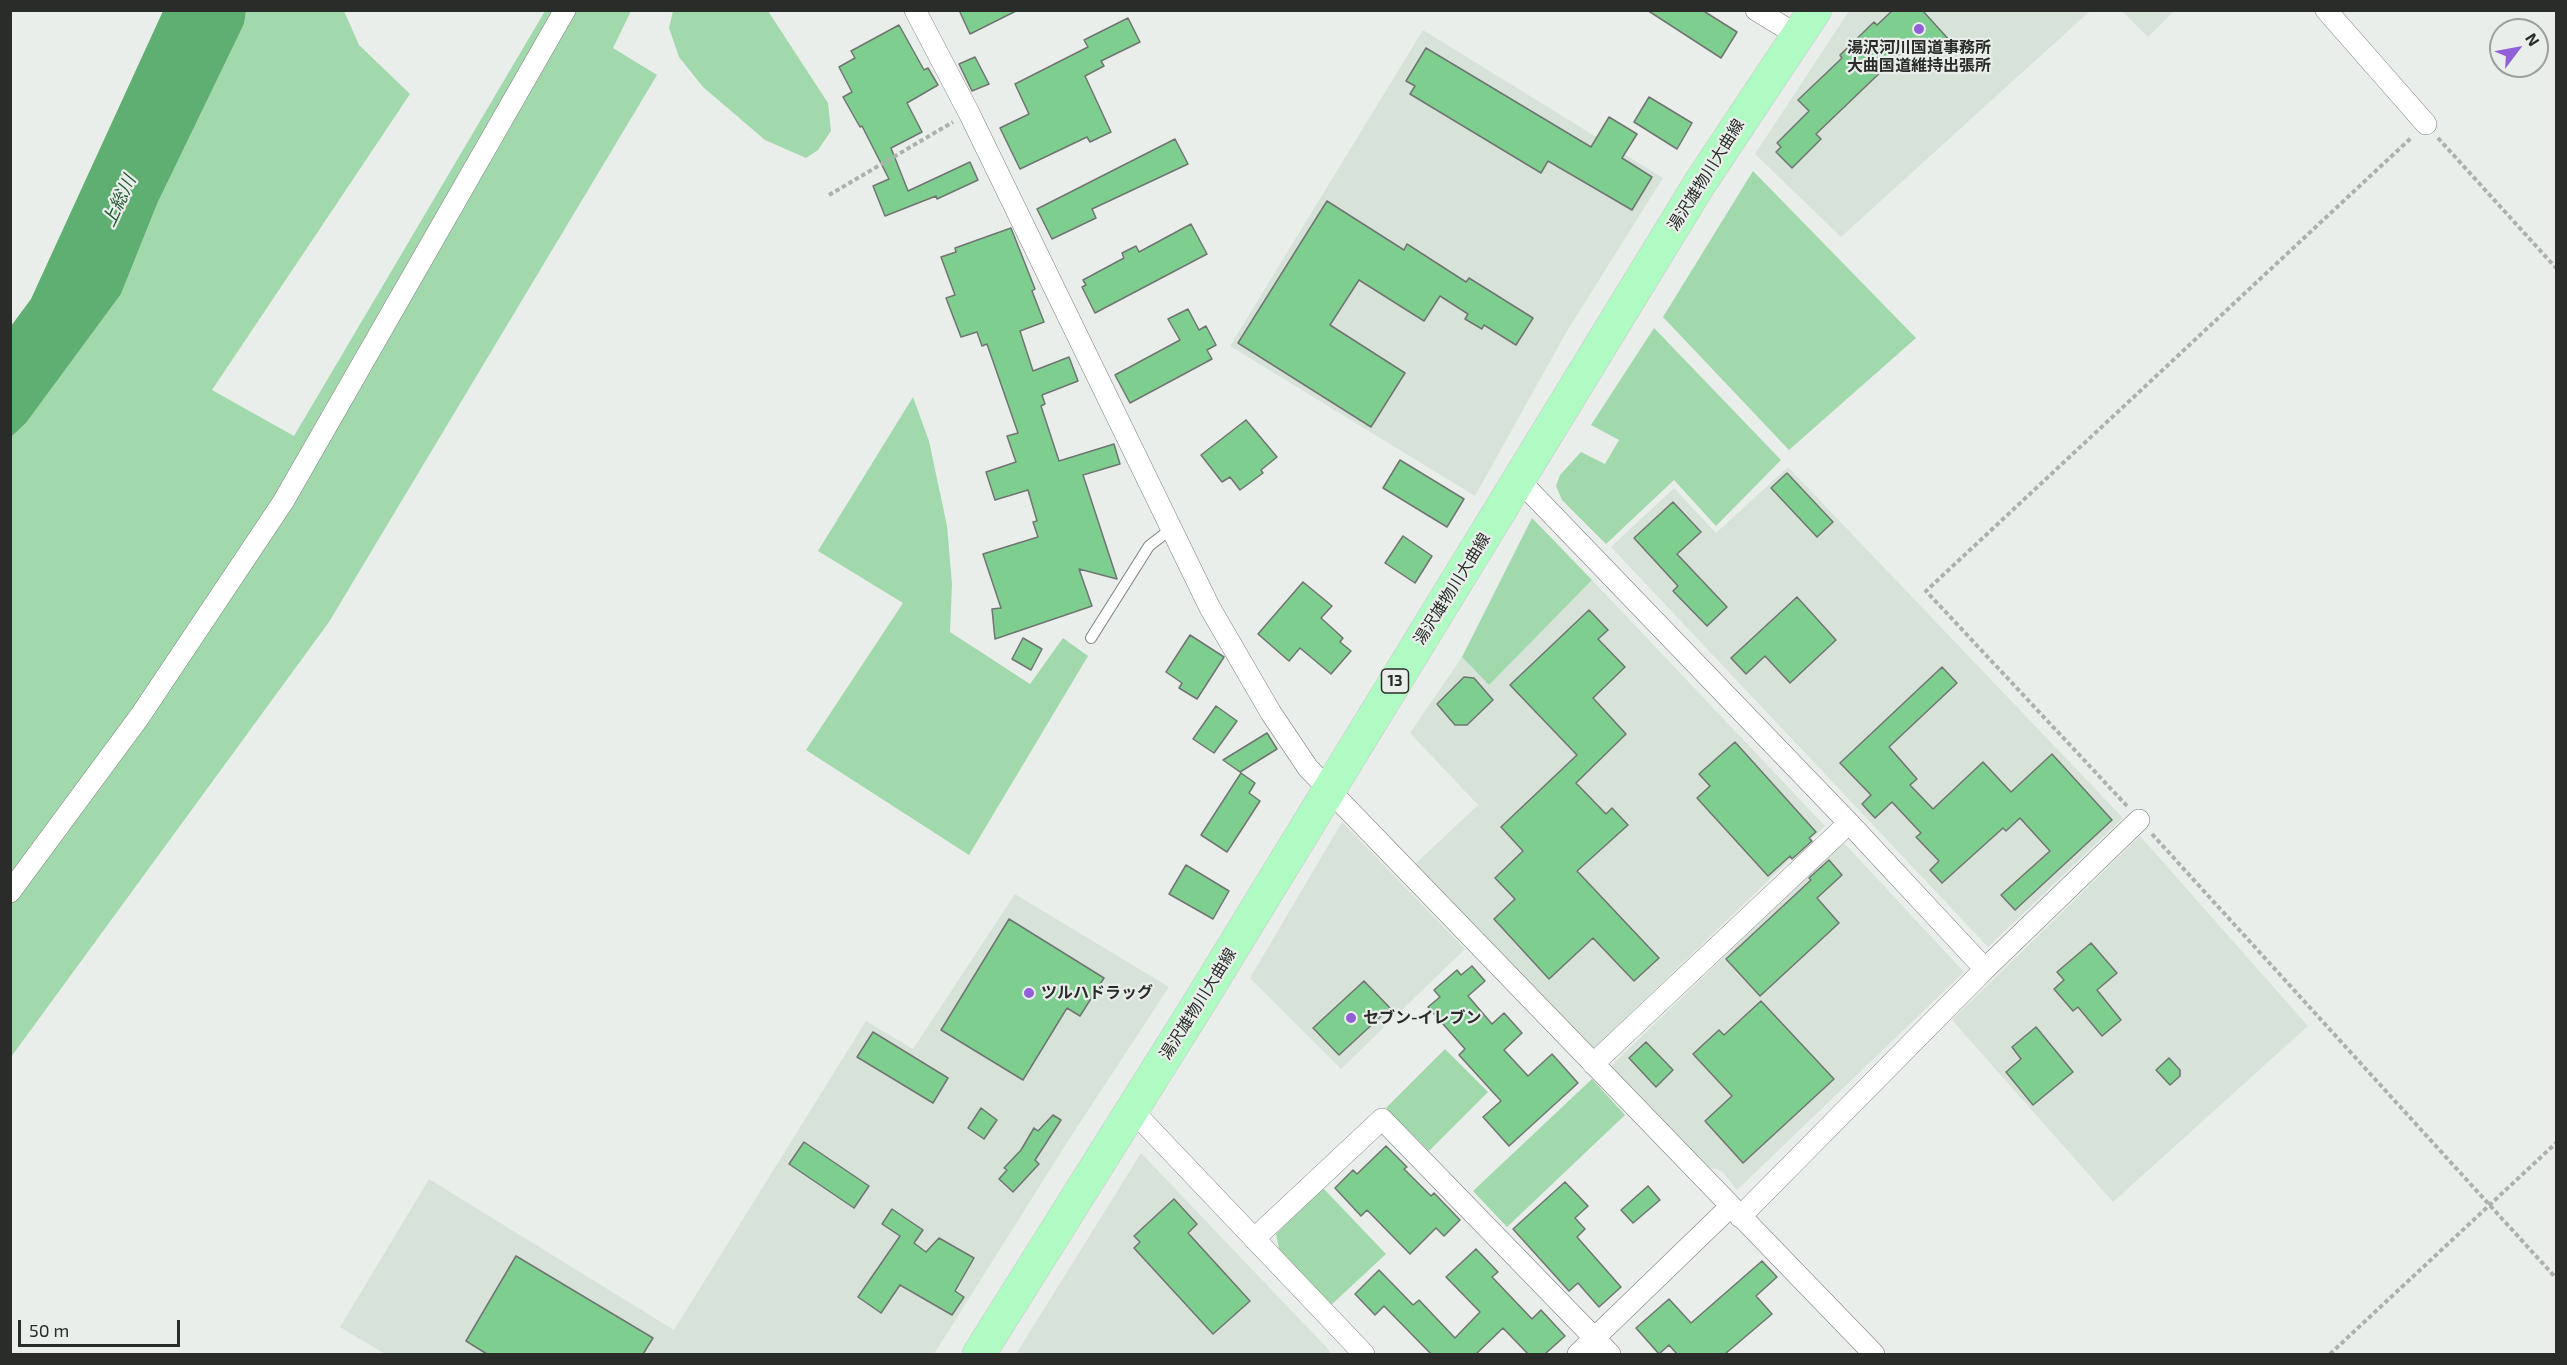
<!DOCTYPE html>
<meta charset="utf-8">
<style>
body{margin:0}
#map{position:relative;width:2567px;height:1365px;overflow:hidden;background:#e9eeea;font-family:"Exo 2",sans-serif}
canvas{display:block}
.frame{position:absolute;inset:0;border:12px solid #2a2c2a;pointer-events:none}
.north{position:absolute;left:2489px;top:18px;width:60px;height:60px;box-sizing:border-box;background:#e9eeea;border:2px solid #9da09d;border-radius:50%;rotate:58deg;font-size:16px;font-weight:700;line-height:24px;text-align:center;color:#2a2c2a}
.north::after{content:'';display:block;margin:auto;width:21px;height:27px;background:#915fd8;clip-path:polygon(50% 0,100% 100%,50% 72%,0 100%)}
.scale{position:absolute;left:18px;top:1320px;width:162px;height:27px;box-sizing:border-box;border:3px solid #2a2c2a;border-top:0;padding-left:8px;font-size:18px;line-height:21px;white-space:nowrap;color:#2a2c2a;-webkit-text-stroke:4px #e9eeea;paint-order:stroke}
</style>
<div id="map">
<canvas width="2567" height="1365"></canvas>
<div class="frame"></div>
<div class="north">N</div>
<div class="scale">50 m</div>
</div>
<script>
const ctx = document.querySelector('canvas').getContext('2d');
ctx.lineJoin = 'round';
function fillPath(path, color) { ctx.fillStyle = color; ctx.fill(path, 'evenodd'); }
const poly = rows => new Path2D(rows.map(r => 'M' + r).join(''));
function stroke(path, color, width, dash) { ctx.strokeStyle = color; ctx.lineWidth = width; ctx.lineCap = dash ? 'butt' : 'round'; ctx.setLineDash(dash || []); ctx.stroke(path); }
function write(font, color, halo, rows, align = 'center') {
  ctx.font = font + ' "Exo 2","Noto Sans JP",sans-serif'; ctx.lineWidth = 4.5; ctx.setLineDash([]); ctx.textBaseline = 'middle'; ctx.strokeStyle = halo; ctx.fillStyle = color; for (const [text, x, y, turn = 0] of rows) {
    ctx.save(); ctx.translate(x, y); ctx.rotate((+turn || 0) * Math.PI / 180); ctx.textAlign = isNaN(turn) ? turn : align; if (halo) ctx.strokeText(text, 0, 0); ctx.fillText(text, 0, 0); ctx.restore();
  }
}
fillPath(poly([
 [1849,11,2090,11,1841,237,1755,154],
 [2122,11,2174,11,2148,37],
 [1423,30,1663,178,1567,331,1475,496,1230,346],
 [1788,467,2123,818,1988,947,1611,547,1674,488,1716,533],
 [1592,580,1825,826,1592,1050,1413,866,1478,805,1410,733,1462,657,1489,685],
 [1342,822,1465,949,1341,1069,1250,978],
 [2140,836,2308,1026,2113,1202,1952,1020],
 [1843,842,1964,972,1737,1190,1722,1171,1700,1165,1610,1067],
 [1015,894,1169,987,1068,1141,934,1354,385,1354,340,1327,429,1179,674,1330,866,1021,913,1049],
 [1141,1153,1329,1350,1330,1354,1016,1354]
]), '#d7e3d9');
fillPath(poly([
 [246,11,344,11,359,45,410,94,212,390,294,436,545,11,631,11,613,48,657,75,329,622,11,1057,11,437,26,423,121,294,157,204,244,24],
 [673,11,768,11,828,103,831,131,818,150,806,158,765,140,703,87,679,57,669,28],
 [1753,171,1916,338,1789,450,1663,317],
 [1654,328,1781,460,1716,526,1674,480,1606,544,1562,500,1556,486,1560,475,1581,452,1605,464,1619,440,1591,425],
 [913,397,929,441,947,526,952,584,950,632,1030,684,1063,638,1088,656,969,855,806,750,903,603,818,551],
 [1532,518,1592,580,1489,685,1462,657],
 [1445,1049,1488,1092,1429,1151,1386,1108],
 [1592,1079,1625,1115,1507,1227,1473,1191],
 [1323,1188,1386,1254,1331,1305,1279,1249,1276,1234]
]), '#a1d8ac');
fillPath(poly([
 [163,11,246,11,244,24,157,204,121,294,26,423,11,437,11,326,31,299]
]), '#5fae72');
const building = poly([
 [959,10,1018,10,970,34,959,10],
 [1647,10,1702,10,1737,32,1721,58,1647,10],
 [1893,10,1922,10,1951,42,1929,63,1911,43,1816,134,1821,139,1792,168,1776,152,1781,147,1777,143,1809,111,1798,100,1842,58,1840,55,1874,22,1877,25,1893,10],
 [1128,18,1140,42,1101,61,1104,66,1085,76,1111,132,1090,142,1087,137,1020,169,1000,128,1029,114,1015,84,1088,47,1084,40,1128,18],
 [899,25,924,70,928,68,938,85,907,103,922,132,891,148,908,191,970,162,978,180,937,199,936,196,885,216,873,186,889,179,862,126,860,127,843,97,852,92,839,67,855,58,851,51,899,25],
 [1426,48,1591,147,1609,117,1637,134,1622,158,1652,177,1632,210,1548,161,1541,173,1410,94,1415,86,1406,81,1426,48],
 [975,57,989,84,972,91,959,64,975,57],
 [1649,97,1692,123,1677,149,1634,122,1649,97],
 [1175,139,1188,164,1092,209,1096,218,1052,239,1037,209,1175,139],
 [1327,201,1404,250,1407,244,1466,282,1469,278,1533,318,1516,345,1484,325,1482,329,1465,319,1468,314,1440,296,1424,321,1359,280,1330,325,1405,373,1371,427,1238,343,1327,201],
 [1191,224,1207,254,1095,313,1082,287,1086,285,1083,280,1124,258,1122,253,1136,246,1139,252,1191,224],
 [1011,228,1035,289,1032,291,1044,322,1020,331,1033,371,1069,357,1078,381,1042,395,1045,404,1041,406,1059,461,1114,444,1120,464,1083,475,1117,579,1079,569,1092,606,995,639,992,609,1001,608,983,554,1038,537,1033,522,1037,521,1028,490,995,500,986,472,1016,462,1007,436,1018,433,987,344,982,346,977,332,961,337,946,298,955,295,941,257,956,252,955,248,1011,228],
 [1188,309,1199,330,1206,326,1216,345,1207,350,1212,359,1130,403,1115,375,1180,340,1168,319,1188,309],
 [1246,420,1277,457,1261,470,1263,473,1240,490,1230,477,1222,482,1201,455,1246,420],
 [1400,460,1464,499,1447,527,1383,488,1400,460],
 [1787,473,1833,522,1817,537,1771,488,1787,473],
 [1673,502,1701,532,1677,554,1727,607,1707,626,1673,591,1678,586,1634,538,1673,502],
 [1403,536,1432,556,1415,583,1385,563,1403,536],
 [1303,582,1332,606,1321,618,1343,638,1340,642,1351,651,1331,674,1300,648,1289,661,1258,634,1303,582],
 [1797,597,1836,640,1790,683,1765,656,1746,674,1731,658,1797,597],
 [1589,610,1608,630,1598,639,1625,667,1593,698,1626,734,1576,783,1606,814,1612,808,1628,825,1577,871,1659,958,1634,981,1593,938,1549,979,1494,919,1515,899,1495,878,1523,851,1501,827,1577,755,1510,685,1589,610],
 [1190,635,1224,657,1197,699,1179,688,1182,683,1166,672,1190,635],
 [1023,638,1042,649,1031,670,1012,659,1023,638],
 [1942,667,1957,683,1889,747,1917,779,1910,785,1933,809,1983,762,2011,792,2052,754,2112,820,2015,910,2001,895,2050,851,2020,818,2006,831,2003,828,1942,883,1930,870,1939,861,1916,837,1921,833,1892,802,1875,818,1862,804,1871,795,1840,763,1942,667],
 [1464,677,1474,678,1493,700,1467,725,1455,725,1437,704,1464,677],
 [1216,706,1237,721,1214,753,1193,739,1216,706],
 [1267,733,1277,749,1240,772,1223,760,1267,733],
 [1735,742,1816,832,1809,838,1812,841,1792,859,1790,856,1768,876,1697,798,1710,786,1699,774,1735,742],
 [1241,773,1255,783,1249,793,1260,801,1227,852,1201,835,1241,773],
 [1829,860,1842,875,1817,898,1839,923,1760,996,1726,959,1811,880,1809,878,1829,860],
 [1186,865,1229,891,1213,919,1169,894,1186,865],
 [1009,919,1104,978,1080,1016,1067,1008,1023,1080,941,1030,1009,919],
 [2091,943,2117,973,2097,990,2121,1020,2102,1036,2078,1007,2073,1011,2054,989,2064,980,2057,972,2091,943],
 [1472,966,1485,981,1468,996,1492,1024,1504,1013,1522,1033,1504,1050,1528,1076,1552,1054,1578,1083,1509,1146,1483,1117,1501,1101,1459,1055,1465,1049,1428,1007,1440,997,1434,990,1457,970,1461,975,1472,966],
 [1364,981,1390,1008,1339,1055,1313,1028,1364,981],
 [1761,1001,1834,1079,1743,1163,1705,1121,1732,1096,1693,1054,1719,1030,1724,1035,1761,1001],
 [2036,1027,2073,1072,2033,1105,2006,1072,2021,1059,2012,1047,2036,1027],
 [873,1032,948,1078,933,1103,857,1057,873,1032],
 [1646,1042,1673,1070,1656,1087,1629,1058,1646,1042],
 [2169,1058,2180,1070,2180,1076,2170,1085,2156,1070,2169,1058],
 [981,1108,997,1120,984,1139,968,1128,981,1108],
 [1053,1115,1061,1120,1035,1160,1039,1164,1013,1192,999,1179,1007,1170,1004,1168,1021,1150,1034,1128,1038,1131,1053,1115],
 [804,1142,869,1186,854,1208,789,1164,804,1142],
 [1386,1146,1407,1167,1404,1169,1431,1196,1434,1193,1460,1220,1444,1236,1436,1228,1410,1254,1367,1210,1361,1216,1335,1188,1353,1170,1357,1174,1386,1146],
 [1565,1182,1588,1206,1575,1218,1585,1229,1577,1237,1621,1287,1599,1307,1578,1283,1569,1291,1513,1229,1565,1182],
 [1648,1186,1660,1200,1633,1223,1621,1210,1648,1186],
 [1174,1199,1197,1224,1188,1233,1250,1301,1213,1334,1134,1248,1140,1242,1134,1236,1174,1199],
 [892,1209,923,1230,914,1243,926,1252,939,1238,974,1258,955,1291,964,1297,952,1315,900,1285,881,1313,858,1297,900,1236,882,1224,892,1209],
 [1476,1249,1498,1272,1492,1277,1532,1319,1541,1310,1565,1336,1545,1354,1528,1354,1503,1328,1476,1354,1431,1354,1384,1306,1375,1315,1355,1294,1379,1270,1413,1305,1419,1300,1455,1338,1480,1312,1446,1277,1476,1249],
 [516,1256,653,1338,643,1354,487,1354,466,1341,516,1256],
 [1762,1261,1777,1277,1756,1296,1772,1314,1725,1354,1677,1354,1669,1345,1659,1354,1636,1328,1669,1299,1691,1323,1762,1261]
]);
fillPath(building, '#7ece90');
stroke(building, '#707571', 1.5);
const service = poly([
 [1091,638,1149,546,1171,529]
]);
const minor = poly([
 [915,10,969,113,1210,608,1271,713,1308,768,1874,1354],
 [1756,10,1797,35],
 [2326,10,2426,124],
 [1519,480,1849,823,1985,969],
 [10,892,140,716,283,502,565,10],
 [1593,1064,1849,823],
 [1132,1110,1364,1354],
 [1740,1217,1985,969,2139,820],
 [1254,1239,1382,1119,1610,1354],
 [1578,1354,1730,1207]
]);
const primary = poly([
 [979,1354,1199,1003,1700,183,1815,10]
]);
stroke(service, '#7c817d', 12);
stroke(minor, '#7c817d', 22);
stroke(primary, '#c8c8c8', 34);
stroke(poly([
 [2438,138,2556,268],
 [829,195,953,122],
 [2127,806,1926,591,2411,138],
 [2152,834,2556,1278],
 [2330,1354,2556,1143]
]), '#adb1ae', 4, [4.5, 3]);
stroke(service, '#fff', 10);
stroke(minor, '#fff', 21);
stroke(primary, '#b0fac4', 33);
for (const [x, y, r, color] of [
 [1919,29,6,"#915fd8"],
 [1029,993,6,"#915fd8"],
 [1351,1018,6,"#915fd8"]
]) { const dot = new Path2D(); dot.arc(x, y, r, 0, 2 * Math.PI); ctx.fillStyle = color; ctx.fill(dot); stroke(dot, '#e9eeea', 2); }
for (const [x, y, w] of [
 [1395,681,27]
]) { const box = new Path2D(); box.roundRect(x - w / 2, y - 12, w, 24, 4.5); ctx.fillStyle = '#e9eeea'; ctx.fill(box); stroke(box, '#2a2c2a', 1.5); }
write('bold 15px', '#2a2c2a', null, [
 ["13",1395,681]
]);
write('bold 16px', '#2a2c2a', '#e9eeea', [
 ["湯沢河川国道事務所",1919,48,"center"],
 ["大曲国道維持出張所",1919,66,"center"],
 ["ツルハドラッグ",1041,993],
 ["セブン-イレブン",1363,1018]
], 'left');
write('16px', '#2a2c2a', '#e9eeea', [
 ["湯沢雄物川大曲線",1706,175,-58],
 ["湯沢雄物川大曲線",1452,589,-58],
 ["湯沢雄物川大曲線",1198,1004,-58]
]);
write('italic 18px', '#205930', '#e9eeea', [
 ["上総川",119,201,-65]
]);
</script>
